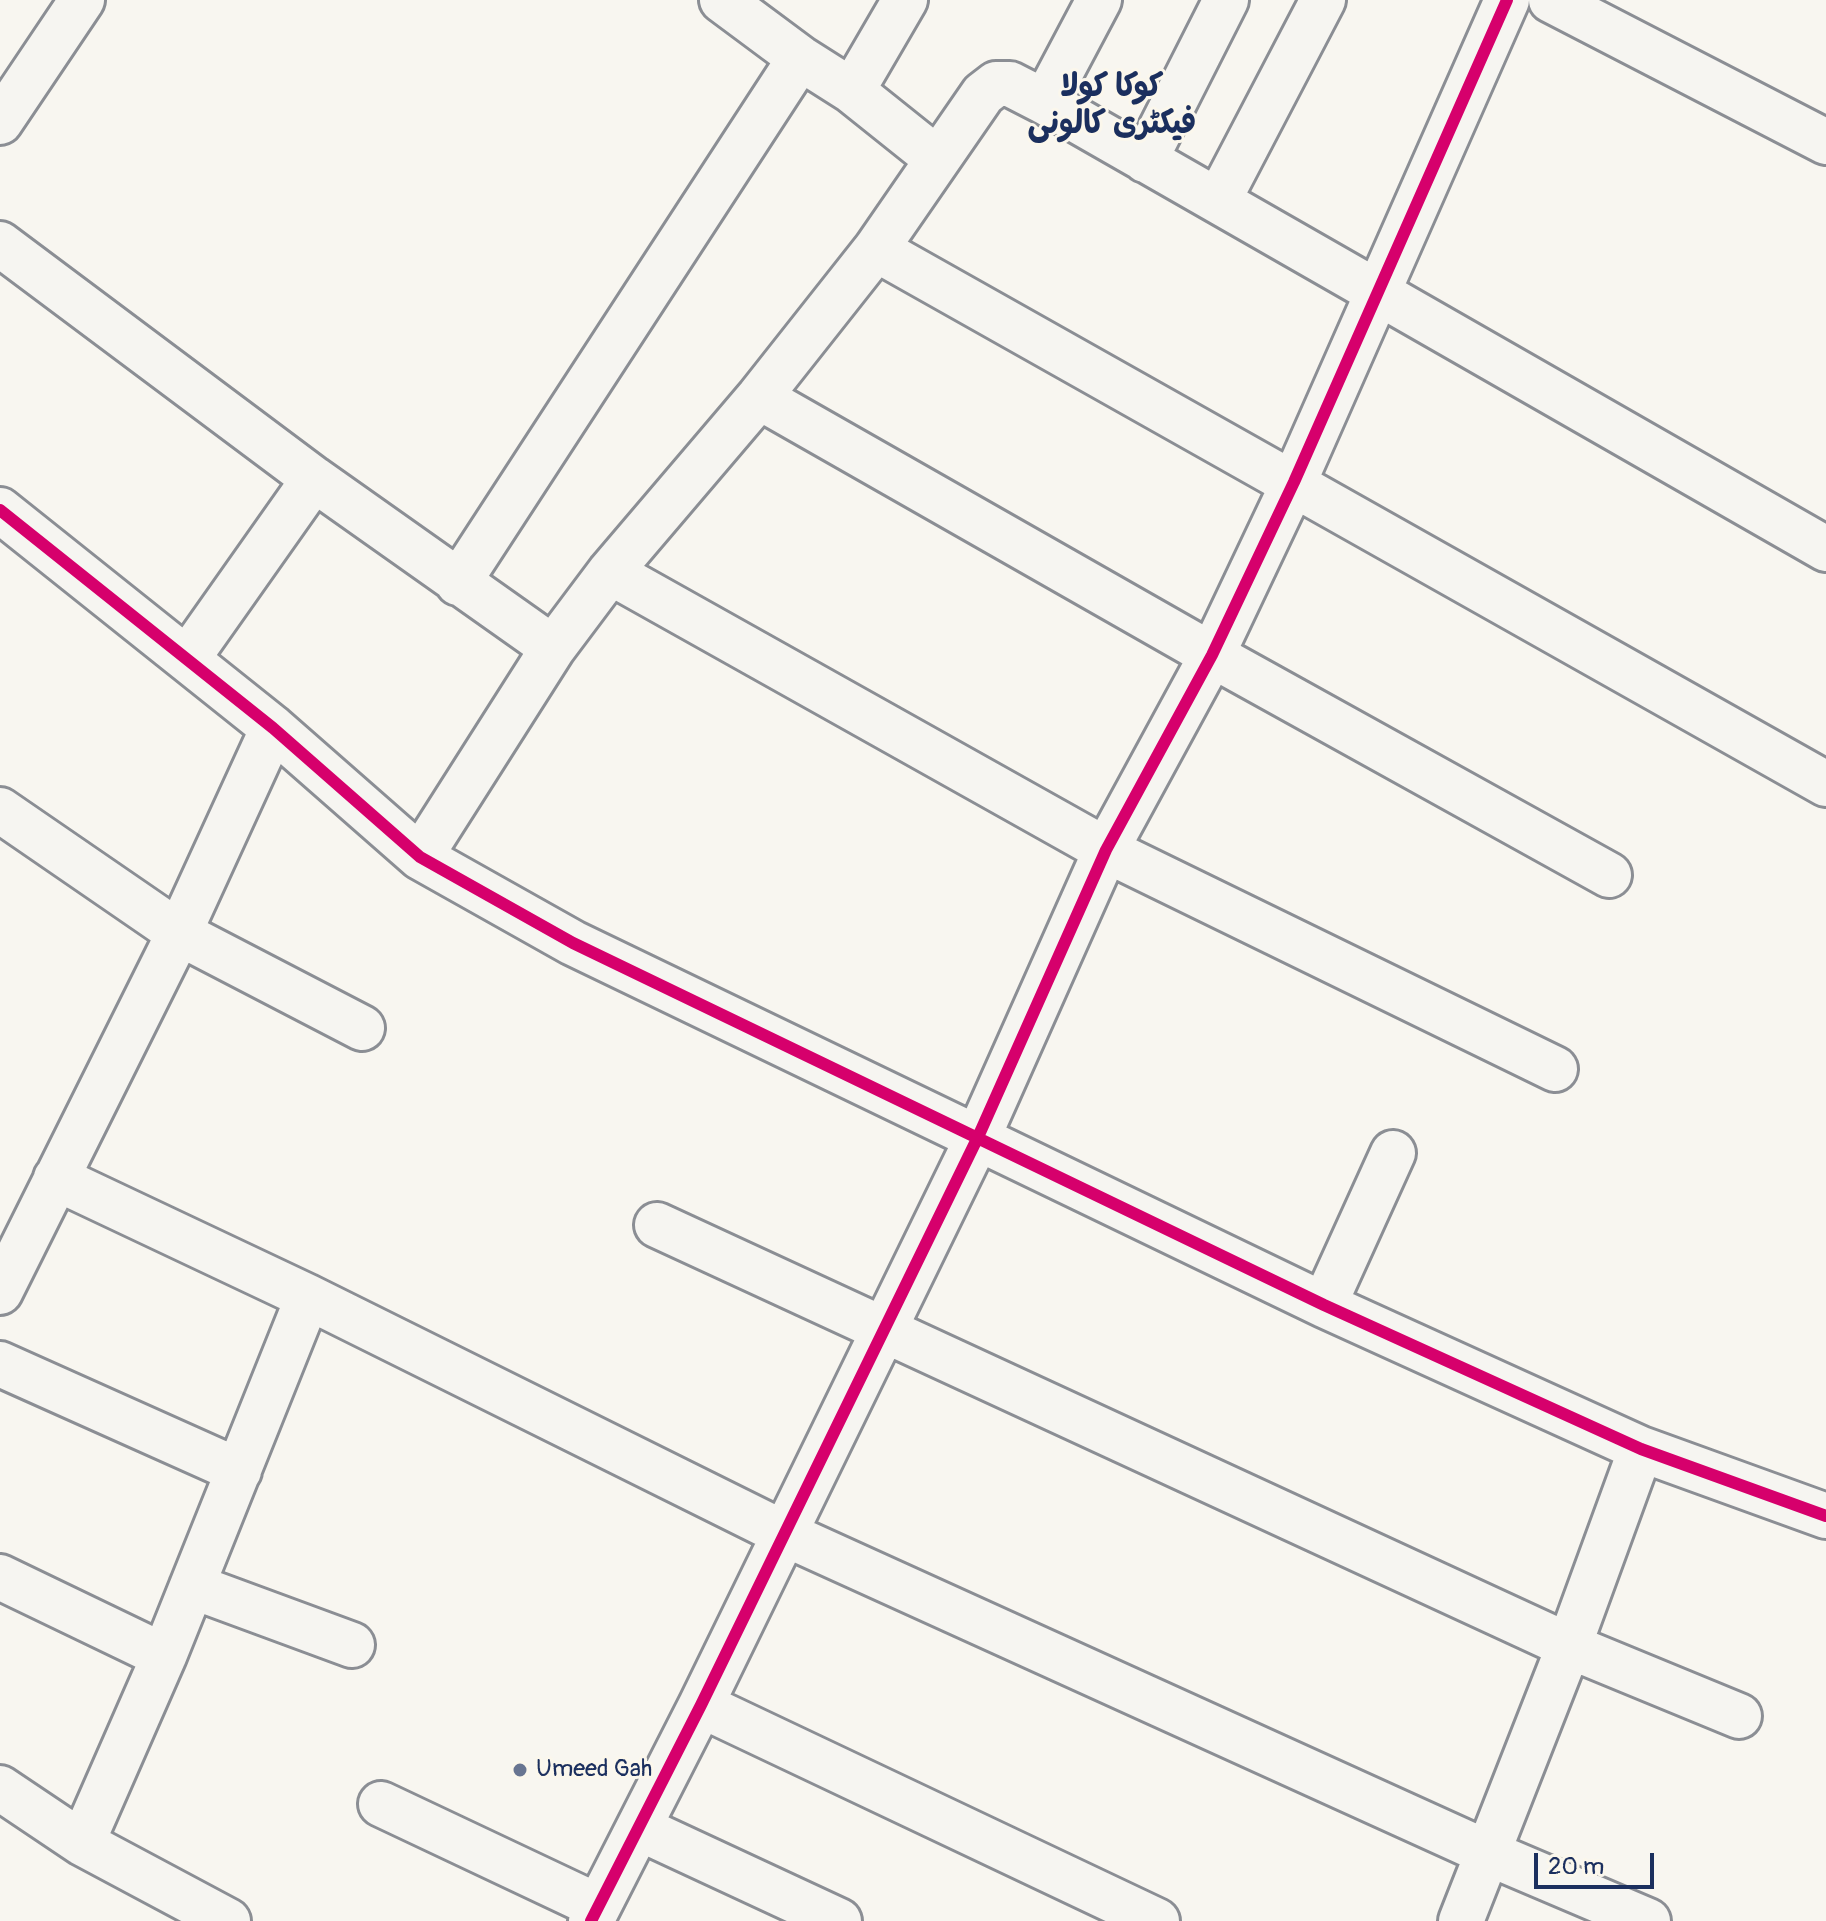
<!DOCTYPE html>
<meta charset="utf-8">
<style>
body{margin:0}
#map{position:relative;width:1826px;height:1921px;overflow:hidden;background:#f8f6f0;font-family:Pangolin,sans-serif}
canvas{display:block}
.scale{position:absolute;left:1534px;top:1853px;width:120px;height:36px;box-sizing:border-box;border:4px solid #1b2f5e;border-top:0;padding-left:10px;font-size:24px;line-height:28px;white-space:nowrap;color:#1b2f5e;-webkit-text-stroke:6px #fbf7ec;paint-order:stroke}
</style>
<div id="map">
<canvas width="1826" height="1921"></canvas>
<div class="scale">20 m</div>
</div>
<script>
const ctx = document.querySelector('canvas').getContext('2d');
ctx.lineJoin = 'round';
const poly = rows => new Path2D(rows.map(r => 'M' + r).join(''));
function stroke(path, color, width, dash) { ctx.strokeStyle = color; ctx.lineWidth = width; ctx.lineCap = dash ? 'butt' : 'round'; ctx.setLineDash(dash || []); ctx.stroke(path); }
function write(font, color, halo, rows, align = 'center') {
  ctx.font = font + ' Pangolin,"Playpen Sans Arabic",sans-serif'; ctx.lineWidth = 6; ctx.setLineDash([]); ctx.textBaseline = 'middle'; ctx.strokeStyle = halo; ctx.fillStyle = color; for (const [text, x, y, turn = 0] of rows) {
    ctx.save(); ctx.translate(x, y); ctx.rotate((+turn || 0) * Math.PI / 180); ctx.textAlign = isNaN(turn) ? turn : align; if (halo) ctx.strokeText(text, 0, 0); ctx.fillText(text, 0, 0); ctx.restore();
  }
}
const street = poly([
 [722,0,800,58,852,91,937,159],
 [1551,0,1826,142],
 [852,91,905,0],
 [1045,102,1099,0],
 [0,122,82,0],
 [1145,160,1226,0],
 [1218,201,1323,0],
 [0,244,314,479,553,648],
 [876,249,1826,784],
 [759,397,1212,655,1609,875],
 [0,510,273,728,420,857,573,943,1324,1305,1641,1449,1826,1516],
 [610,572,1106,850,1555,1069],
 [458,583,800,58],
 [187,659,314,479],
 [0,810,179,933,362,1028],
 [420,857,553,648,610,572,759,397,876,249,983,94,996,84,1010,84,1045,102,1826,549],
 [56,1178,308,1297,783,1533,1488,1853,1648,1921],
 [657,1225,1569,1646,1739,1716],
 [0,1292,179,933,273,728],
 [1324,1305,1393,1153],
 [0,1364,239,1471],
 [0,1577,164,1656],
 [192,1586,352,1645],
 [701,1705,1157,1921],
 [0,1788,82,1843,228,1921],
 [381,1804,597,1906],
 [639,1828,839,1921],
 [82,1843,164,1656,308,1297],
 [591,1921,701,1705,978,1137,1106,850,1212,655,1294,482,1507,0],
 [1461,1921,1569,1646,1641,1449]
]);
stroke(street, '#8b8e94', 50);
stroke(street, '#f6f5f1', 44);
stroke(poly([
 [0,510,273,728,420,857,573,943,1324,1305,1641,1449,1826,1516],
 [591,1921,701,1705,978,1137,1106,850,1212,655,1294,482,1507,0]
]), '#d6006c', 12);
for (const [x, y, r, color] of [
 [520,1770,8,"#687591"]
]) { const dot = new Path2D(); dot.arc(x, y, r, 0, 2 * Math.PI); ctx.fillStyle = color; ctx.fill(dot); stroke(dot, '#fbf7ec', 3); }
write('24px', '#1b2f5e', '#fbf7ec', [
 ["Umeed Gah",536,1770]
], 'left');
write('bold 32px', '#1b2f5e', '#fbf7ec', [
 ["کوکا کولا",1112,88],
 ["فیکٹری کالونی",1112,125]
]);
</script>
